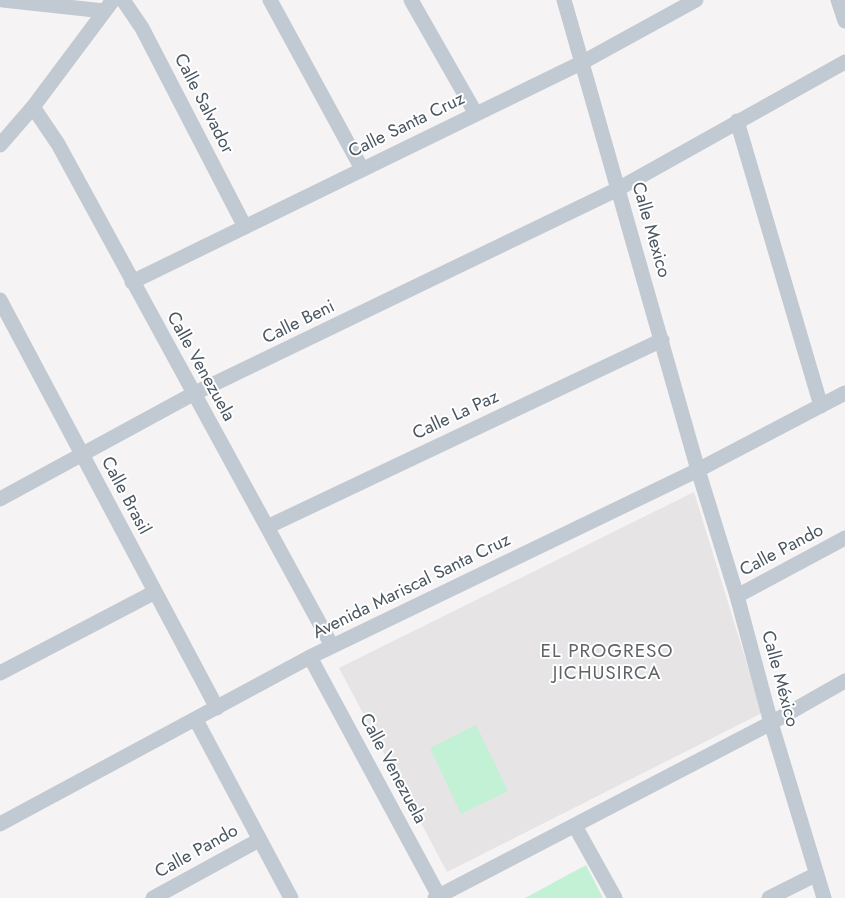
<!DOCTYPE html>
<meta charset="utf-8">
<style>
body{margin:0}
canvas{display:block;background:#f5f3f3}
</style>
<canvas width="845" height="898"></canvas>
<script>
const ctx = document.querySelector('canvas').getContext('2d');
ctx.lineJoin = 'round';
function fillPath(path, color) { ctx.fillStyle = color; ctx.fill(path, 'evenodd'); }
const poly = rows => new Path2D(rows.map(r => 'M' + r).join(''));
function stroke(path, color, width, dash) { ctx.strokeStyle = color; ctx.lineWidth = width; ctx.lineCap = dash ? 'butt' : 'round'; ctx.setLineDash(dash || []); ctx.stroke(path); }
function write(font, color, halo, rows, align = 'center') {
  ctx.font = font + ' Jost,sans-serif'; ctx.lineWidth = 4; ctx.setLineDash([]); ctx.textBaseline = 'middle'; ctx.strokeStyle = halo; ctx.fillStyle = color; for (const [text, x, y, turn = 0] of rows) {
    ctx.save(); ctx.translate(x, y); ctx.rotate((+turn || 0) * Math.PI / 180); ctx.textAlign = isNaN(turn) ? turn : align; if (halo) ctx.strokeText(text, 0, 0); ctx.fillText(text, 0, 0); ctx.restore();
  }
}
fillPath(poly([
 [694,492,762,713,447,872,339,668]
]), '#e6e4e5');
fillPath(poly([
 [476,725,508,791,461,814,430,748],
 [586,865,603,898,525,898]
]), '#c3f1d5');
stroke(poly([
 [3,0,104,11],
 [123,0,142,28,245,227],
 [270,0,362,169],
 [411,0,476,114],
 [564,0,698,470,737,596,771,723,824,898],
 [838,0,845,21],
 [33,107,58,144,332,646],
 [737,121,821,406],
 [0,145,33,107,113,0],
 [132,282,583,62,696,0],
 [0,300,217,708],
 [0,499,193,394,618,189,845,62],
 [267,527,662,340],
 [737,596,845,538],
 [310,657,440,898],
 [0,673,155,592],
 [196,720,291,898],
 [0,824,310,657,698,470,845,393],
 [575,826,615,898],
 [153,898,259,840],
 [435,898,771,723,845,681],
 [769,898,817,874]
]), '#c1cad2', 15);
write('18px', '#4a5661', '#fff', [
 ["Calle Salvador",203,104,63],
 ["Calle Santa Cruz",407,126,-26],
 ["Calle Mexico",650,230,74],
 ["Calle Beni",299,323,-26],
 ["Calle Venezuela",200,367,61],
 ["Calle La Paz",456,416,-25],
 ["Calle Brasil",125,496,62],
 ["Calle Pando",782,551,-28],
 ["Avenida Mariscal Santa Cruz",412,587,-26],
 ["Calle México",779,679,75],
 ["Calle Venezuela",392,769,62],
 ["Calle Pando",197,852,-29]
]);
ctx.letterSpacing = '1px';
write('19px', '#5f6368', '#fff', [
 ["EL PROGRESO",607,652],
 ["JICHUSIRCA",607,674]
]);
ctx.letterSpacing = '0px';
</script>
